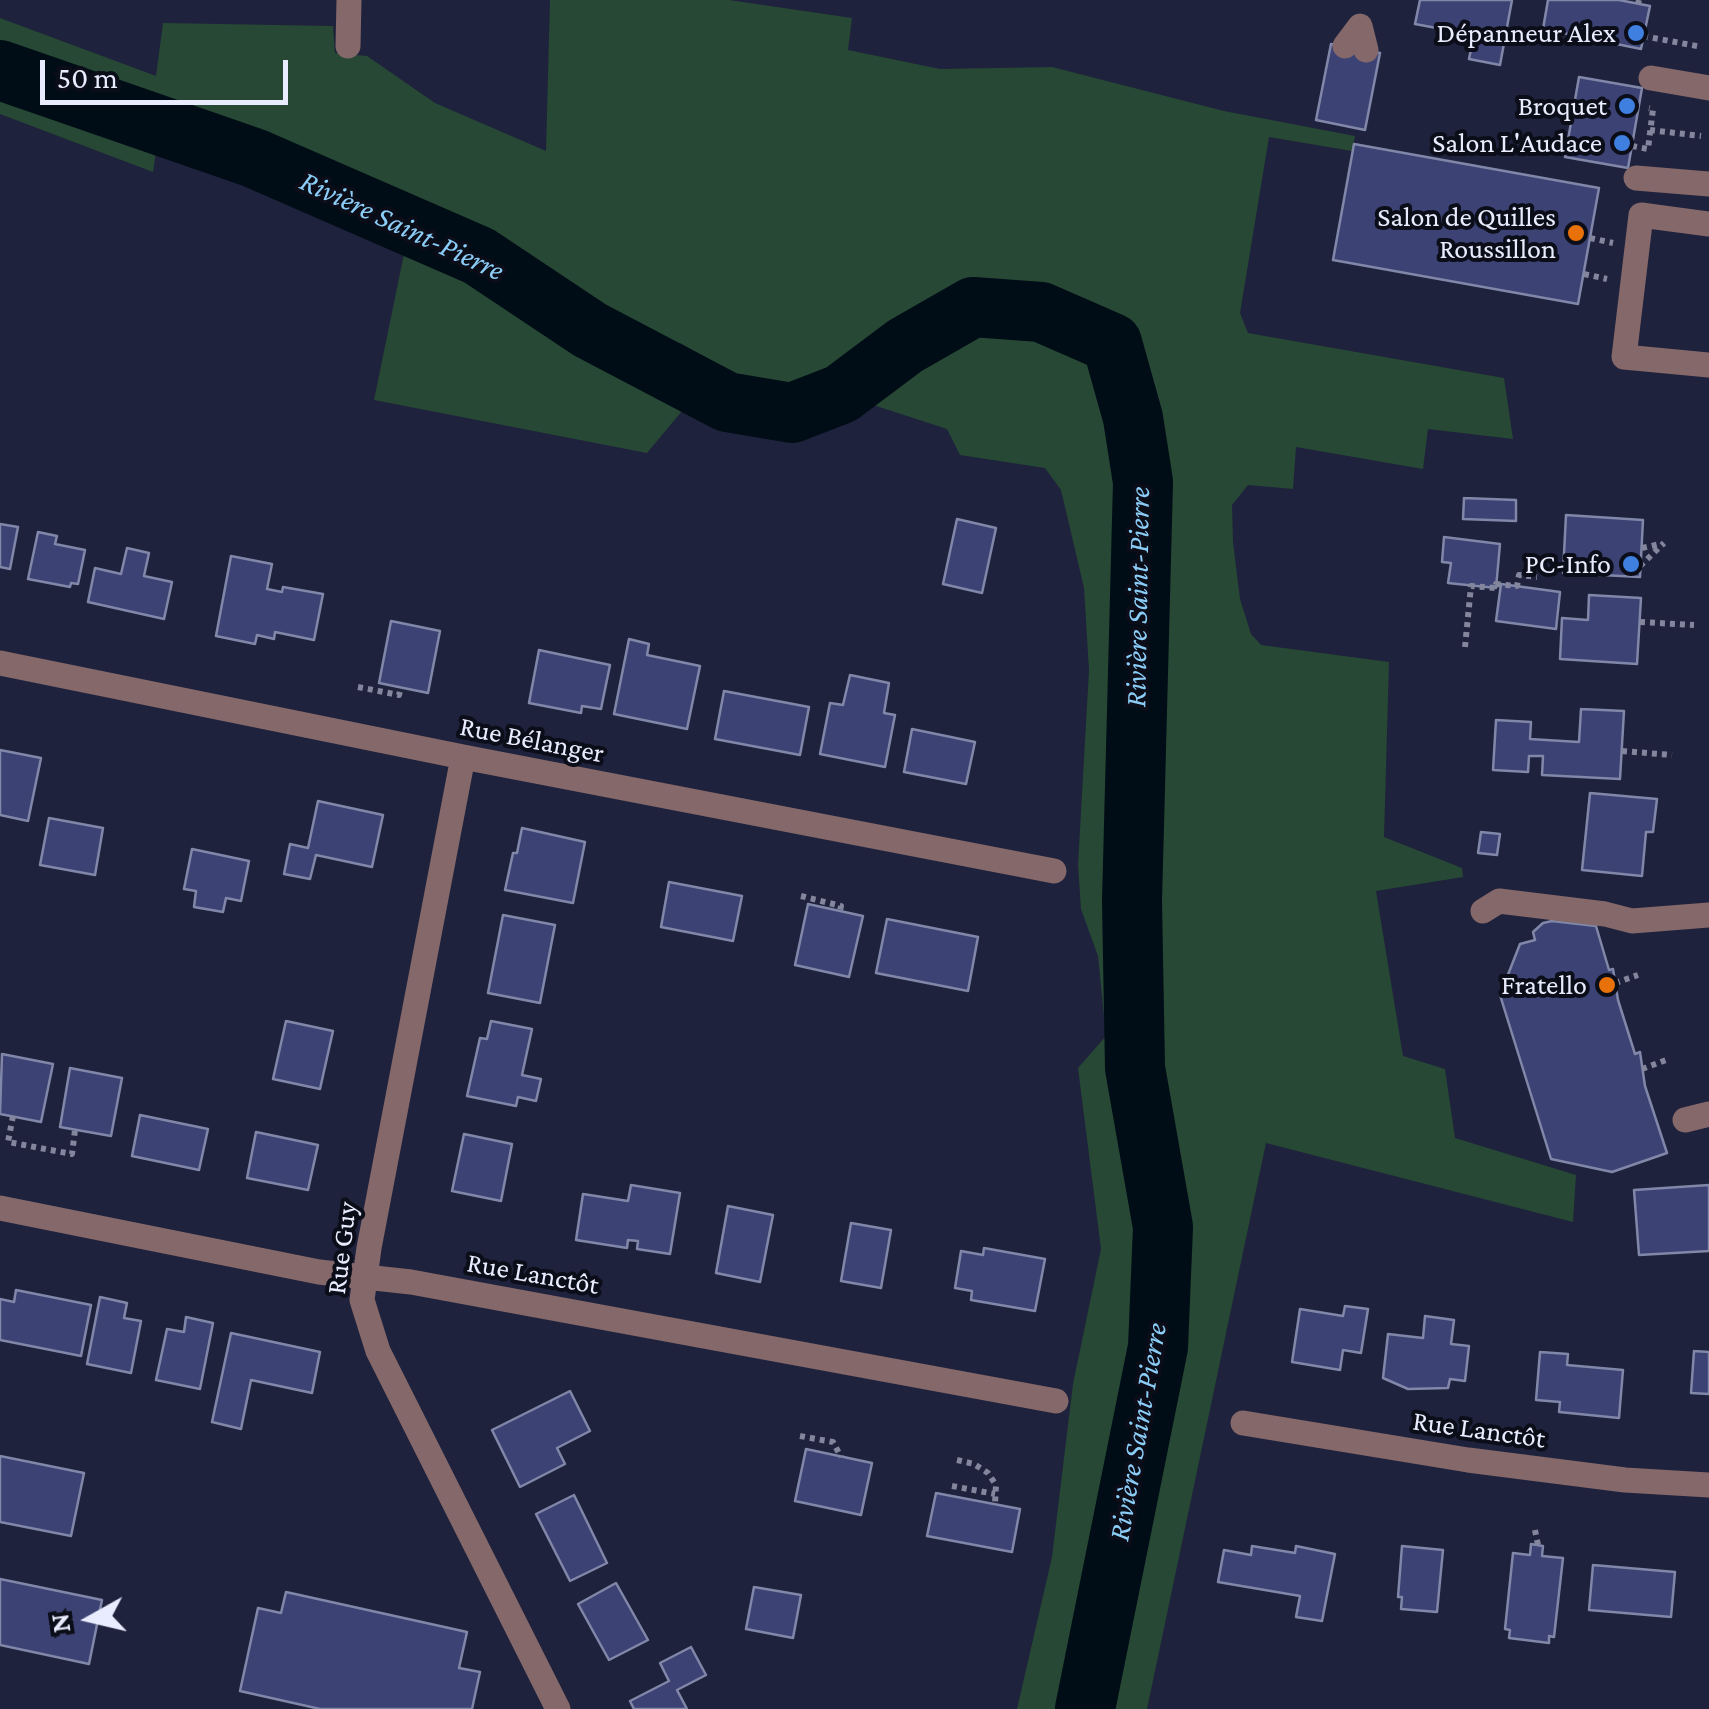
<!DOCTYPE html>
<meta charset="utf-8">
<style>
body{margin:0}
#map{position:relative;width:1709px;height:1709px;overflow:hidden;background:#1f223c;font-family:"Crimson Pro",serif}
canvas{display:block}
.north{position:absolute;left:40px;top:1569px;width:100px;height:100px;-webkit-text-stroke:8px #0b0d18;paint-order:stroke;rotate:262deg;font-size:28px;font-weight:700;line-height:40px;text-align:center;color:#e9ecfe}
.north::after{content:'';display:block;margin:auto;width:35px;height:45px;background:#e9ecfe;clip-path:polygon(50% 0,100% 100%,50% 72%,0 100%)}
.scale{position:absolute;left:40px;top:60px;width:248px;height:45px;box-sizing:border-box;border:5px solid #e9ecfe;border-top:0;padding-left:12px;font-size:30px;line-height:35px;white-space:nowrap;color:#e9ecfe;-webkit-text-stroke:8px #0b0d18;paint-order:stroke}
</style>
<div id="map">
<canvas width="1709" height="1709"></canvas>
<div class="north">N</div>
<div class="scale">50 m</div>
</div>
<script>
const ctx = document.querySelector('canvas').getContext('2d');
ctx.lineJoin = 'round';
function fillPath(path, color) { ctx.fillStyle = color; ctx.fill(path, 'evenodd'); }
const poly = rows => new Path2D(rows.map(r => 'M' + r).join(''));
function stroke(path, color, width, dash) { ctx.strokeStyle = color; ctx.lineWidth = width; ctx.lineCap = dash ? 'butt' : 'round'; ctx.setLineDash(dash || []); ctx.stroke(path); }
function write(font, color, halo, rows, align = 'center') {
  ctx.font = font + ' "Crimson Pro",serif'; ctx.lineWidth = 8; ctx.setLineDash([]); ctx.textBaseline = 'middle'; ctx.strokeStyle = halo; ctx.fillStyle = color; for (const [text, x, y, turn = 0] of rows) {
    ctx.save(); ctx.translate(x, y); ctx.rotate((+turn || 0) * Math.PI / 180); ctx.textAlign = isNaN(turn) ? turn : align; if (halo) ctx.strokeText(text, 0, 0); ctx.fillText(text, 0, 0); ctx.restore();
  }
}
fillPath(poly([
 [550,0,729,0,852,18,848,50,940,69,1052,67,1224,111,1355,136,1352,151,1269,137,1240,313,1248,333,1504,378,1513,439,1428,429,1423,469,1296,447,1293,489,1248,485,1232,505,1233,542,1240,599,1251,634,1261,645,1389,662,1384,837,1462,868,1463,877,1376,891,1403,1056,1445,1069,1455,1138,1576,1175,1573,1222,1266,1143,1147,1709,1017,1709,1052,1557,1073,1384,1101,1249,1078,1068,1106,1036,1098,956,1081,909,1078,865,1089,670,1084,588,1061,490,1045,468,960,455,947,429,864,402,927,350,978,326,1017,321,1045,327,1079,344,1094,359,1128,354,1111,328,1060,303,998,288,974,286,833,369,792,386,758,388,680,343,663,344,629,325,599,319,529,266,409,211,150,109,0,58,0,18,156,76,163,23,333,26,335,53,367,56,435,103,546,151],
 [0,83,158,137,153,172,0,114],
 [406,244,463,269,511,295,603,361,687,405,647,453,374,400]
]), '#264834');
stroke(poly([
 [0,70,254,158,479,256,590,330,727,402,792,413,841,394,905,346,973,307,1041,312,1112,343,1133,418,1143,482,1132,901,1135,1068,1163,1227,1158,1347,1085,1709]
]), '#000c16', 60);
const building = poly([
 [1512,0,1500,65,1469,59,1474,35,1415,24,1420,0,1512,0],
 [1548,0,1619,0,1650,6,1641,49,1543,29,1548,0],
 [1331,44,1380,53,1365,130,1316,120,1331,44],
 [1579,77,1642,88,1628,168,1565,157,1579,77],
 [1354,144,1599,188,1578,304,1333,260,1354,144],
 [1464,498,1516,500,1516,521,1463,519,1464,498],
 [1566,515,1643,520,1640,577,1563,573,1566,515],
 [957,519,996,528,982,593,943,584,957,519],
 [0,524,18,527,10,569,0,567,0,524],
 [38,532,57,536,55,544,85,550,78,584,71,583,70,587,28,579,38,532],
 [1444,537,1500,544,1496,588,1448,583,1451,563,1442,562,1444,537],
 [127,548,149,553,144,576,172,582,164,619,88,602,95,568,121,574,127,548],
 [231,556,272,564,267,589,282,592,283,587,323,594,314,640,275,632,274,639,257,635,255,644,216,636,231,556],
 [1501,584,1560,592,1556,629,1496,621,1501,584],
 [1589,595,1641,598,1637,664,1560,659,1562,618,1588,620,1589,595],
 [391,621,440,631,428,693,379,683,391,621],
 [629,639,649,644,647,655,700,666,687,729,614,714,629,639],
 [539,650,610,665,601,709,582,706,581,713,529,703,539,650],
 [850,675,889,683,884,713,895,715,885,767,820,754,830,703,843,705,850,675],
 [724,691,809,707,800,755,715,739,724,691],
 [1581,709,1624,711,1620,779,1542,775,1543,756,1529,756,1528,772,1493,770,1496,720,1531,722,1530,739,1579,742,1581,709],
 [912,729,975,742,966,784,904,772,912,729],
 [0,750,41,758,28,821,0,815,0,750],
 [1590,793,1657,799,1653,832,1646,832,1642,876,1582,870,1590,793],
 [318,801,383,815,372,867,316,855,310,879,284,874,290,844,308,848,318,801],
 [49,818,103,828,95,875,40,865,49,818],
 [522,828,585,842,573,903,505,890,513,853,517,853,522,828],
 [1481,832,1500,834,1497,855,1478,853,1481,832],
 [192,849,249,861,241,901,226,898,223,912,194,907,196,891,184,889,192,849],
 [669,882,742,896,733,941,661,927,669,882],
 [808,904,863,916,849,977,795,965,808,904],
 [503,915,555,925,540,1003,488,993,503,915],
 [887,919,978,937,968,991,876,973,887,919],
 [1552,921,1596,926,1609,970,1613,969,1618,1000,1635,1054,1640,1052,1645,1086,1667,1153,1612,1172,1551,1159,1500,995,1520,944,1535,940,1533,932,1543,923,1552,921],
 [286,1021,333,1031,320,1089,273,1079,286,1021],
 [491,1021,532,1029,522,1075,541,1079,536,1101,518,1097,516,1106,467,1096,480,1038,487,1039,491,1021],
 [2,1054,53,1064,41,1122,0,1114,2,1054],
 [70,1068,122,1078,111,1136,60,1127,70,1068],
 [140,1115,208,1129,199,1170,132,1156,140,1115],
 [256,1132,318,1145,308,1190,247,1178,256,1132],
 [464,1134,512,1144,501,1201,452,1191,464,1134],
 [631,1185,680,1193,670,1254,637,1249,638,1241,628,1240,627,1248,576,1240,583,1194,628,1201,631,1185],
 [1709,1185,1709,1251,1639,1255,1634,1190,1709,1185],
 [728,1206,773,1215,760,1282,716,1273,728,1206],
 [851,1223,891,1230,881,1288,841,1281,851,1223],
 [984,1248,1045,1259,1035,1311,971,1300,972,1291,955,1288,961,1251,983,1255,984,1248],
 [16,1290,91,1305,81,1356,0,1340,0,1299,14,1302,16,1290],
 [100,1297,127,1303,124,1318,141,1321,131,1373,87,1364,100,1297],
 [1345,1306,1368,1309,1361,1353,1343,1350,1340,1370,1292,1362,1300,1309,1343,1316,1345,1306],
 [1425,1316,1454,1320,1451,1344,1469,1346,1465,1381,1450,1379,1448,1388,1408,1389,1383,1378,1388,1334,1423,1338,1425,1316],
 [186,1317,213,1323,200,1389,156,1380,167,1329,184,1332,186,1317],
 [231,1333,320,1352,312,1393,251,1380,241,1429,212,1422,231,1333],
 [1694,1351,1709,1352,1709,1394,1691,1393,1694,1351],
 [1540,1352,1568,1354,1567,1365,1623,1370,1619,1418,1559,1412,1560,1402,1536,1400,1540,1352],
 [570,1391,590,1431,557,1448,565,1464,520,1487,492,1430,570,1391],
 [806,1449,872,1463,861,1515,795,1501,806,1449],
 [0,1456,84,1473,71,1536,0,1522,0,1456],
 [936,1493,1020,1509,1012,1552,927,1536,936,1493],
 [574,1495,607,1563,570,1581,536,1514,574,1495],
 [1531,1544,1543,1546,1542,1556,1563,1558,1554,1637,1549,1636,1549,1643,1509,1638,1510,1630,1505,1629,1513,1553,1530,1555,1531,1544],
 [1252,1546,1295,1553,1296,1546,1335,1554,1322,1621,1296,1617,1300,1596,1218,1582,1224,1550,1251,1555,1252,1546],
 [1402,1546,1443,1550,1437,1612,1401,1609,1402,1597,1398,1597,1402,1546],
 [1593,1565,1675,1572,1671,1617,1589,1610,1593,1565],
 [0,1579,102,1600,89,1664,0,1645,0,1579],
 [616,1583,648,1640,609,1660,578,1604,616,1583],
 [754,1587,801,1595,793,1638,746,1629,754,1587],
 [286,1592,467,1632,459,1668,480,1672,472,1709,320,1709,240,1691,258,1608,281,1613,286,1592],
 [691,1647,706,1675,677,1690,687,1709,634,1709,630,1701,669,1681,660,1663,691,1647]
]);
fillPath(building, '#3c4273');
stroke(building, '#8187a8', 2.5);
stroke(poly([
 [1638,4,1639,0],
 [1643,36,1702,47],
 [1650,130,1701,136],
 [1632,146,1648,149,1653,109,1649,108],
 [1590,238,1613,243],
 [1584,274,1607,279],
 [1642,548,1660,544],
 [1640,566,1664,543],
 [1640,622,1694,625],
 [1465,647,1471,586,1496,588,1496,584,1517,586,1519,575,1537,577],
 [358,687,399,695,401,687],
 [1622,751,1672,755],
 [801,896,841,906,840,911],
 [1615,983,1638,975],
 [1642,1069,1666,1060],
 [13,1116,8,1142,72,1154,75,1130],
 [800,1436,833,1442,841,1457],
 [957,1460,974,1464,988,1473,996,1485,995,1504],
 [952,1486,995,1494],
 [1535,1530,1538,1545]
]), '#83869c', 6, [5, 5]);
stroke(poly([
 [348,46,349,0],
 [1345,46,1360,26,1366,50],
 [1651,78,1709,88],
 [1636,178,1709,184],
 [1709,224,1641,215,1624,357,1709,365],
 [0,663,463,757,1054,871],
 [463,757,369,1248,362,1300,378,1351,558,1709],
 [1483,911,1499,901,1605,914,1632,921,1709,915],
 [1685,1120,1709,1114],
 [0,1208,319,1272,411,1282,1056,1401],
 [1243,1423,1468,1460,1625,1480,1709,1485]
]), '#84686a', 25);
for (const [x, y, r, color] of [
 [1636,33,10,"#3f7fe0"],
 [1627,106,10,"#3f7fe0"],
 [1622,143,10,"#3f7fe0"],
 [1576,233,10,"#e8710a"],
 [1631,564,10,"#3f7fe0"],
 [1607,985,10,"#e8710a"]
]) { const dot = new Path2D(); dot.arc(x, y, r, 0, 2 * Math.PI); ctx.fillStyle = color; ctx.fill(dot); stroke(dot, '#0b0d18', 4); }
write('28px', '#e9ecfe', '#0b0d18', [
 ["Dépanneur Alex",1616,33],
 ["Broquet",1607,106],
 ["Salon L'Audace",1602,143],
 ["Salon de Quilles",1556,217],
 ["Roussillon",1556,249],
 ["PC-Info",1611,564],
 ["Fratello",1587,985]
], 'right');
write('28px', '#e9ecfe', '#0b0d18', [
 ["Rue Bélanger",532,740,11],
 ["Rue Guy",342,1248,-83],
 ["Rue Lanctôt",533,1274,10],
 ["Rue Lanctôt",1479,1430,8]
]);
write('italic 30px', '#8bcdf7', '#0b0d18', [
 ["Rivière Saint-Pierre",402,226,25],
 ["Rivière Saint-Pierre",1138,597,-89],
 ["Rivière Saint-Pierre",1138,1432,-80]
]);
</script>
